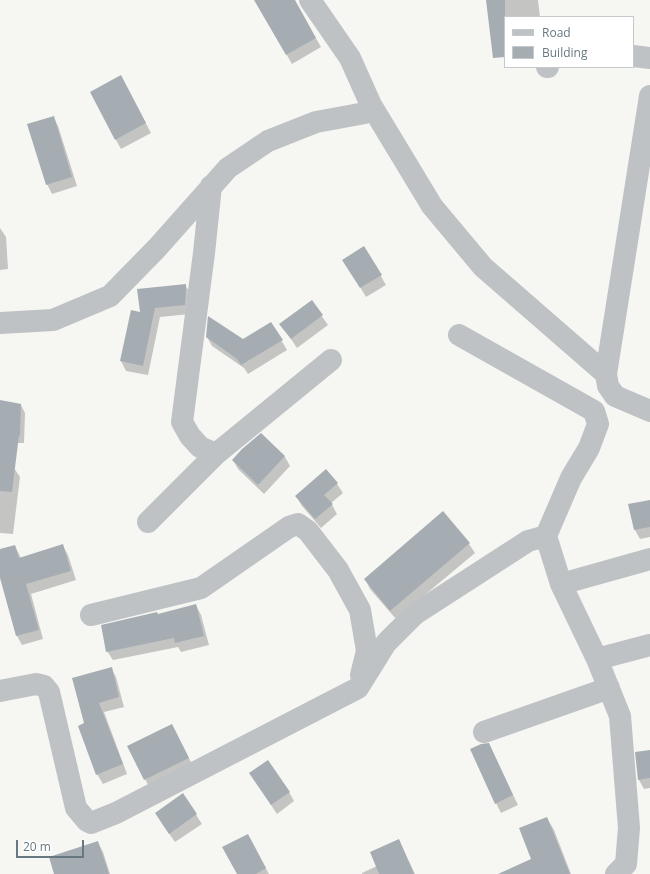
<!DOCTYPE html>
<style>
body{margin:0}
#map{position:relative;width:650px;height:874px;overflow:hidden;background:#f6f6f3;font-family:"Open Sans",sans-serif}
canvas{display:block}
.legend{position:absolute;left:504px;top:16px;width:130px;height:52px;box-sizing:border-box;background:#fff;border:1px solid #c3c9cd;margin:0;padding:5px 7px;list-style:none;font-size:12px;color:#687881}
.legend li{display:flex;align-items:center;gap:8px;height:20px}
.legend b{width:20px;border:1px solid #c3c9cd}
.scale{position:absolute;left:16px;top:840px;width:68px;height:18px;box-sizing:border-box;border:2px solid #687881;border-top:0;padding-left:5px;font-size:12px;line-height:14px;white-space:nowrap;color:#687881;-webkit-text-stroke:3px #fff;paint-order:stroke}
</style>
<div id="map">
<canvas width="650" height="874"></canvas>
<ul class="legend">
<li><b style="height:5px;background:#bec2c5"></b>Road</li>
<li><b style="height:11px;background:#a6adb2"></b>Building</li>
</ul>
<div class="scale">20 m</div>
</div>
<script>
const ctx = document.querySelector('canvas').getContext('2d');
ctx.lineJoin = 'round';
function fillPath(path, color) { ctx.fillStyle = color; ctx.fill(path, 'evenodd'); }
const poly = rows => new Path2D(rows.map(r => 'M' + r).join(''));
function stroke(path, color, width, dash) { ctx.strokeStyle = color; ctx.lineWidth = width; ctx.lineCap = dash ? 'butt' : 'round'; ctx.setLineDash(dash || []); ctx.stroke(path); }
fillPath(poly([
 [267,0,294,0,321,47,292,64,258,5],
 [487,0,538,0,540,17,505,17,505,34],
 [126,86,151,133,121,149,116,140],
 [53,117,58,126,77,186,52,194,47,184],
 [0,228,6,237,8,269,0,270],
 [364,247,386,285,366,297,344,260],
 [185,285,191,294,190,314,160,317,148,375,126,371,121,361,132,311,141,313],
 [311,301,328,325,297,348,281,324],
 [271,323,287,350,248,374,244,368,212,346,207,337,243,340],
 [0,401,21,405,25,413,24,443,8,443,0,437],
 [261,434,285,457,290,466,264,494,238,469,233,460],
 [0,466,14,468,20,477,13,534,0,533],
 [326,470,337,484,343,493,331,503,337,514,321,528,302,506,296,496],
 [650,501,650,537,640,539,635,530,630,505],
 [443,513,469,544,475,553,396,619,370,589,365,579],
 [15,546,21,558,63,546,68,555,76,580,31,594,43,639,22,645,17,636,0,574,0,550],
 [196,605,201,615,209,645,181,652,178,647,113,660,107,651,158,615],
 [111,668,116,677,124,707,104,712,127,774,103,784,97,774,85,724],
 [172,725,194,768,150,789,129,746],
 [489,744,518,805,501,813,496,803],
 [650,751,650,788,644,789,639,780],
 [250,773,289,792,294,801,277,814],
 [183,795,202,824,175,842,161,822],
 [547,818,554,830,571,874,500,874,533,860],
 [247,835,269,874,238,874],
 [399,840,415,874,362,874,362,873,377,866],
 [98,843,103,852,110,874,55,874]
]), '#0003');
fillPath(poly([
 [254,0,295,0,316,38,286,55],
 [486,0,505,0,505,57,493,58],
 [121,75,146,123,115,140,90,92],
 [54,116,72,177,46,185,27,124],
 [364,246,382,275,360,288,342,260],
 [186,284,186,291,185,305,155,308,143,366,120,361,131,310,140,312,137,289],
 [312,300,323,315,291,339,279,324],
 [208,316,243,339,271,322,283,340,241,365,237,359,206,337],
 [0,400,21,404,20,436,19,435,12,492,0,491],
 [261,433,285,456,258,485,232,460,242,449],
 [326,469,338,483,324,495,333,504,315,519,295,496],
 [650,500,650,527,634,530,628,504],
 [443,511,470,543,390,611,364,579],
 [63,544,71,571,26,584,39,630,16,636,0,578,0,549,15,545,19,558],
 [196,604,204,636,175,643,174,638,106,652,101,625,157,612,158,614],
 [112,667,119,697,99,703,123,764,96,775,78,726,84,723,72,678],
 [172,724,189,758,144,780,127,746],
 [489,743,513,795,495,804,470,749,481,744],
 [650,750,650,778,638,780,635,752],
 [268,760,290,792,271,805,249,773],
 [183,793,197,814,169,834,155,813],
 [547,817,570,874,498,874,531,859,519,828],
 [248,834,266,868,256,874,237,874,222,847],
 [399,839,414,874,379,874,370,852],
 [98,841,109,874,54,874,49,857]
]), '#a6adb2');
stroke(poly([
 [633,56,650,58],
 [547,67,548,67],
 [650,96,606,374,608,386,615,396,650,411],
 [371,105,432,206,483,267,606,374],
 [211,186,204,253,182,422,190,436,200,447,216,454],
 [0,323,53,320,110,296,157,248,228,168,268,141,316,122,365,113,371,105,350,58,310,0],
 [459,335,594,411,598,424,589,448,571,478,546,536],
 [148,522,216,454,331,360],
 [561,584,650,559],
 [91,615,201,588,289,527,298,524,308,531,338,570,360,610,367,651,361,675],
 [597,659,650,645],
 [0,691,36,684,44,686,49,692,76,808,87,821,91,823,116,813,358,688,386,643,415,614,528,541,546,536,561,584,597,659,620,716,629,828,626,864,616,874],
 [484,732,609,688]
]), '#bec2c5', 22);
</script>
